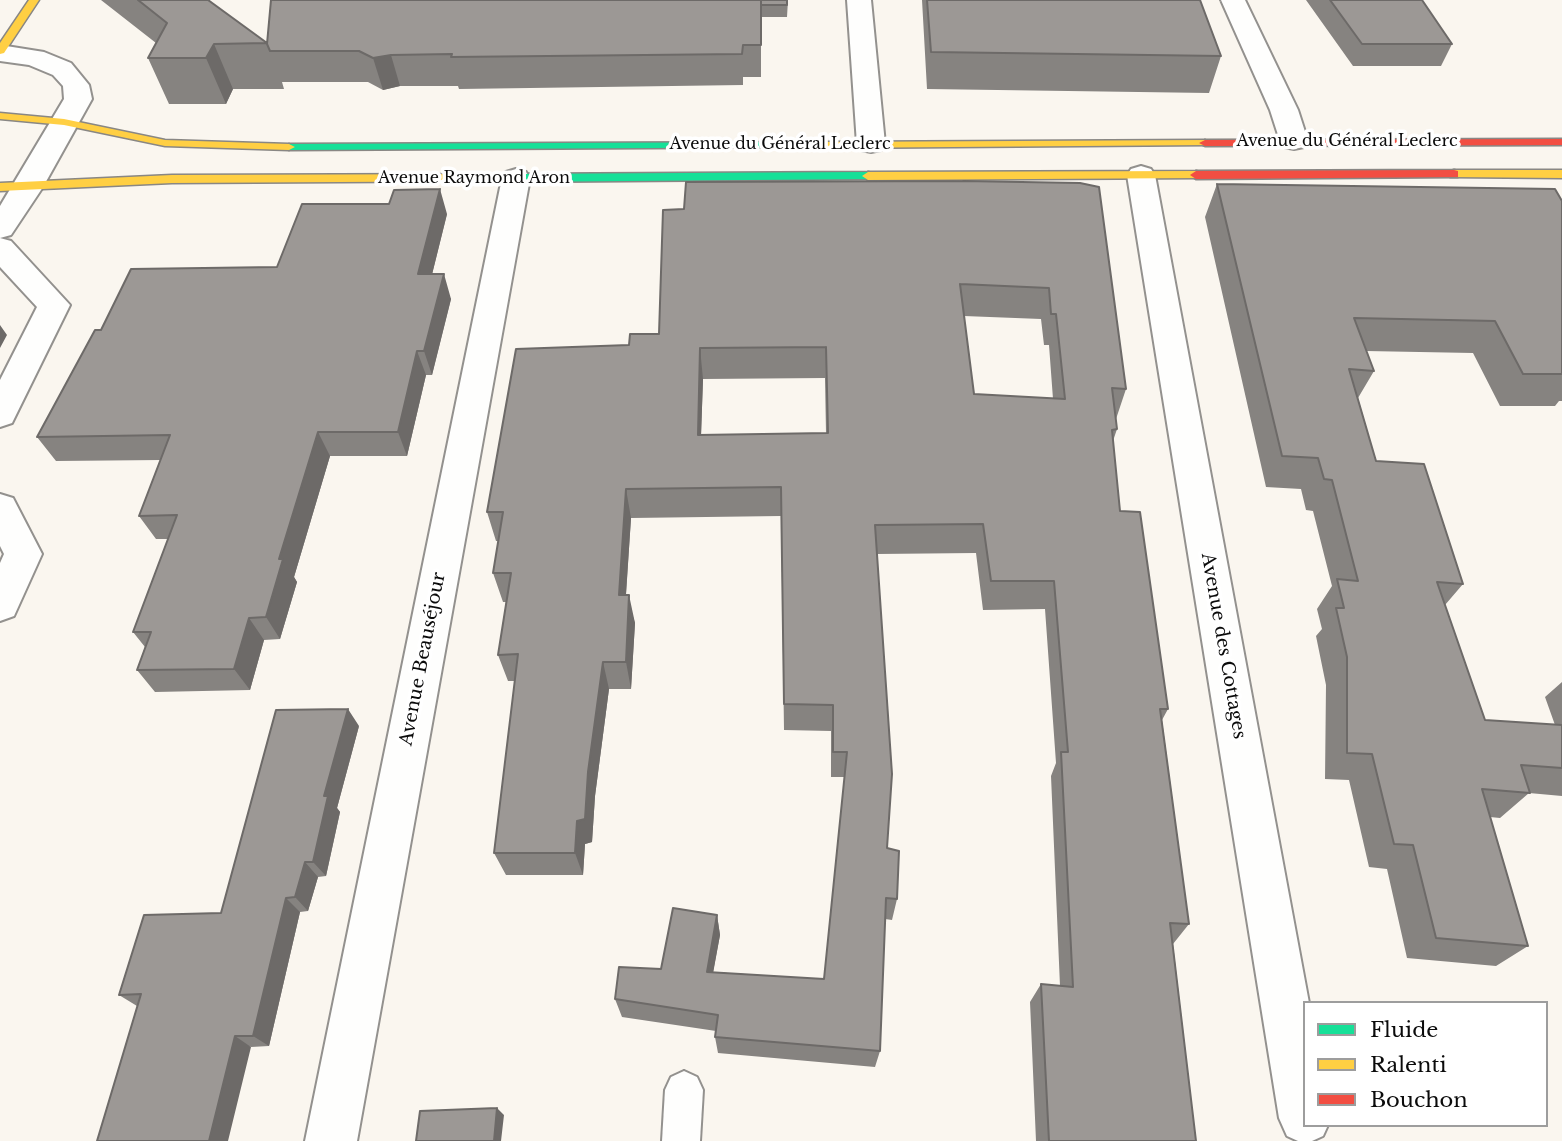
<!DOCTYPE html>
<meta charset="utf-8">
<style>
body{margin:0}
#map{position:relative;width:1562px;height:1141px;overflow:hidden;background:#faf6ef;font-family:"Libre Baskerville",serif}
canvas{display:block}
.legend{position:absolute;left:1303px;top:1001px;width:245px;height:126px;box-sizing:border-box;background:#fff;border:2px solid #9d9d9d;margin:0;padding:9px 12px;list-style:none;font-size:21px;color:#0b0b0b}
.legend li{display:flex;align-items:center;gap:14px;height:35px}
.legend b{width:35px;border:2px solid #9d9d9d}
</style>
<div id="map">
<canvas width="1562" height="1141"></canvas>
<ul class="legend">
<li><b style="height:9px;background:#16e098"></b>Fluide</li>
<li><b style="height:9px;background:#ffcf43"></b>Ralenti</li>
<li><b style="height:9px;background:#f24e42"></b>Bouchon</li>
</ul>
</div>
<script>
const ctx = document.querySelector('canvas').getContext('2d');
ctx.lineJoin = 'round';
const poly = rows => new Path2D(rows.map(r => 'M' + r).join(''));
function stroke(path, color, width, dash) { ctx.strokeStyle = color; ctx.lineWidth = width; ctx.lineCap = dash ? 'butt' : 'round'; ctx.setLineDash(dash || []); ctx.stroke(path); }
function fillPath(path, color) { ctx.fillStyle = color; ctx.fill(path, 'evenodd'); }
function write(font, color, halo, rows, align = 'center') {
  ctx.font = font + ' "Libre Baskerville",serif'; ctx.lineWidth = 7; ctx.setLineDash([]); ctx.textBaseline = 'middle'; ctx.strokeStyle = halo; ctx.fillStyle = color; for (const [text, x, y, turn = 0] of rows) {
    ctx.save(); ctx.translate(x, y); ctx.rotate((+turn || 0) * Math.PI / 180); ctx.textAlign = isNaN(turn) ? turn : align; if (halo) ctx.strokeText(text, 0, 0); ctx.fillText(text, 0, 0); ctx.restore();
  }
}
const lane = poly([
 [684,1071,697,1077,703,1090,700,1141,662,1141,665,1090,671,1077,684,1071]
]);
const street = poly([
 [847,0,871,0,885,144,881,150,871,152,861,150,857,144,847,0],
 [1221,0,1245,0,1298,110,1308,141,1304,147,1294,149,1284,147,1280,141,1270,110,1221,0],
 [0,45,44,52,71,63,89,85,92,99,43,187,11,235,0,238,0,206,64,99,63,86,53,75,29,65,0,61,0,45],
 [1141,166,1151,169,1155,175,1309,1003,1305,1003,1305,1125,1328,1125,1323,1136,1312,1141,1298,1141,1287,1136,1279,1118,1127,175,1131,169,1141,166],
 [516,169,526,172,530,178,357,1141,305,1141,502,178,506,172,516,169],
 [0,238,11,241,70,305,12,423,0,427,0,380,37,307,0,267,0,238],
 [0,494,13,498,42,554,14,616,0,621,0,563,4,554,0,546,0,494]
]);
const fast = poly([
 [827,142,833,145,831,147,289,150,283,147,289,144,827,142],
 [868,172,872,173,872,179,505,182,499,178,505,174,868,172]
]);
const slow = poly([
 [29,0,39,0,4,53,0,54,0,43,29,0],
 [0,113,64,119,165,140,289,144,295,147,289,150,165,146,64,125,0,119,0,113],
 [1205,140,1211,143,1209,145,827,148,821,145,827,142,1205,140],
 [1454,170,1562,170,1562,178,1450,177,1450,171,1454,170],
 [1196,171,1200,172,1200,178,868,180,862,176,868,172,1196,171],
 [505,174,509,175,509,181,172,183,0,191,0,183,172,175,505,174]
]);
const jam = poly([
 [1562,139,1562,145,1205,146,1199,143,1205,140,1562,139],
 [1454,170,1458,171,1458,177,1196,179,1190,175,1196,171,1454,170]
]);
stroke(lane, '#93918e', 4);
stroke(street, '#93918e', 4);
stroke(fast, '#898784', 3);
stroke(slow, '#898784', 3);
stroke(jam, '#898784', 3);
fillPath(lane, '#fefefd');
fillPath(street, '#fefefd');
fillPath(fast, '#16e098');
fillPath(slow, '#ffcf43');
fillPath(jam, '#f24e42');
fillPath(poly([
 [101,0,208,0,267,44,788,0,787,17,761,17,761,77,743,77,743,85,459,89,458,86,400,86,383,90,368,82,282,82,284,89,233,89,226,104,169,104,148,58,156,43],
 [922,0,927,0,1221,56,1209,93,927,89],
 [1306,0,1422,0,1452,44,1441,66,1353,66],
 [1080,183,1126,389,1116,419,1117,429,1113,441,1120,511,1168,709,1162,720,1189,924,1173,944,1196,1141,1036,1141,1030,1002,1041,984,1060,986,1051,776,1056,763,1045,609,983,610,976,553,877,554,887,848,897,899,892,920,885,919,880,1051,875,1067,718,1053,715,1037,716,1031,622,1017,615,999,661,969,717,915,720,935,713,972,824,979,845,777,831,777,831,731,784,730,781,516,631,518,626,595,635,623,631,689,609,689,595,796,592,842,585,844,583,875,506,875,494,853,515,681,508,681,498,655,506,602,503,602,493,573,498,541,496,541,487,512,629,345,659,334,684,209],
 [964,316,1041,319,1044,345,1049,345,1053,399,974,394],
 [825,378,826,433,701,435,703,379],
 [1217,184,1562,201,1562,401,1559,401,1555,406,1500,406,1473,353,1366,351,1374,371,1358,398,1376,461,1463,584,1445,605,1485,720,1555,725,1545,697,1562,682,1562,796,1529,793,1500,818,1490,817,1528,946,1496,966,1407,958,1387,869,1369,867,1349,780,1325,779,1326,685,1316,636,1322,629,1317,609,1332,586,1313,511,1306,510,1301,489,1266,487,1205,217],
 [447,214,432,274,451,299,432,375,426,375,407,456,330,456,294,577,297,582,280,639,264,640,250,690,155,692,137,670,145,647,133,632,168,539,156,539,139,516,161,460,56,461,37,437,101,330,277,267],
 [359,726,337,808,340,812,326,876,318,877,308,911,300,912,269,1046,251,1047,137,1006,119,995,221,913]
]), '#868380');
fillPath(poly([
 [214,44,233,89,226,104,206,58],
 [391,55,400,86,383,90,373,58],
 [440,189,447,214,426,299,418,274],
 [444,274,451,299,432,375,424,351],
 [0,325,7,335,0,348],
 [700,348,703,379,700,465,698,435],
 [417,351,426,375,407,456,398,432],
 [318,432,330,456,294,577,297,582,280,639,266,617,279,559],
 [626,489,631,518,624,623,619,595],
 [629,595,635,623,631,689,626,662],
 [249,618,264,640,250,690,234,669],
 [603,662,609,689,595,796,592,842,585,844,583,875,575,853,577,821,588,772],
 [348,709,359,726,337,808,340,812,326,876,313,862,324,796],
 [305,862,318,877,308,911,295,897],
 [286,898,300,912,269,1046,253,1036],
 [717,915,720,935,710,990,707,972],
 [235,1036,251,1047,228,1141,209,1141],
 [497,1108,504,1115,501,1141,494,1141]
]), '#6d6a68');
const building = poly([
 [138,0,208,0,267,43,214,44,206,58,148,58,167,23,138,0],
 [271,0,761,0,761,45,743,45,742,54,451,57,452,54,391,55,373,58,359,51,270,51,267,44,271,0],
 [761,0,787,0,787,5,761,5,761,0],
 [927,0,1200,0,1221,56,931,52,927,0],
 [1330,0,1422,0,1452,44,1362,44,1330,0],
 [963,181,1080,183,1099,187,1126,389,1112,388,1117,429,1112,430,1120,511,1140,512,1168,709,1160,709,1189,924,1170,923,1196,1141,1049,1141,1041,984,1073,987,1061,752,1068,752,1054,581,991,581,983,524,875,525,892,774,887,848,899,851,897,899,886,898,880,1051,715,1037,718,1015,615,999,619,967,661,969,673,908,717,915,707,972,824,979,847,752,833,752,833,705,784,704,781,487,626,489,619,595,629,595,626,662,603,662,588,772,585,819,577,821,575,853,494,853,518,654,498,655,511,573,493,573,503,512,487,512,516,349,629,345,630,334,659,334,663,210,684,209,686,182,963,181],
 [960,284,1049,288,1051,314,1056,314,1065,399,974,394,960,284],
 [826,347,828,433,698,435,700,348,826,347],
 [1217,184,1555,189,1562,201,1562,374,1523,374,1495,321,1354,318,1374,371,1349,369,1376,461,1424,464,1463,584,1437,582,1485,720,1562,725,1562,768,1521,765,1530,793,1482,789,1528,946,1436,938,1413,845,1394,844,1372,754,1347,753,1347,657,1336,608,1344,608,1337,579,1358,581,1332,480,1324,479,1318,458,1282,456,1217,184],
 [440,189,418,274,444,274,424,351,417,351,398,432,318,432,279,559,283,559,266,617,249,618,234,669,137,670,151,632,133,632,177,515,139,516,170,435,37,437,95,330,101,330,131,269,277,267,302,204,389,204,394,190,440,189],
 [348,709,324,796,328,796,313,862,305,862,295,897,286,898,253,1036,235,1036,209,1141,97,1141,141,994,119,995,144,915,221,913,276,710,348,709],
 [497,1108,494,1141,416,1141,420,1111,497,1108]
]);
fillPath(building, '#9c9895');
stroke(building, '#6d6a68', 2);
write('16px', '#0b0b0b', '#fff', [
 ["Avenue du Général Leclerc",1347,141],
 ["Avenue du Général Leclerc",780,144],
 ["Avenue Raymond Aron",474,178]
]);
write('18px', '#0b0b0b', '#fff', [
 ["Avenue des Cottages",1223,646,80],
 ["Avenue Beauséjour",423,659,-79]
]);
</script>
